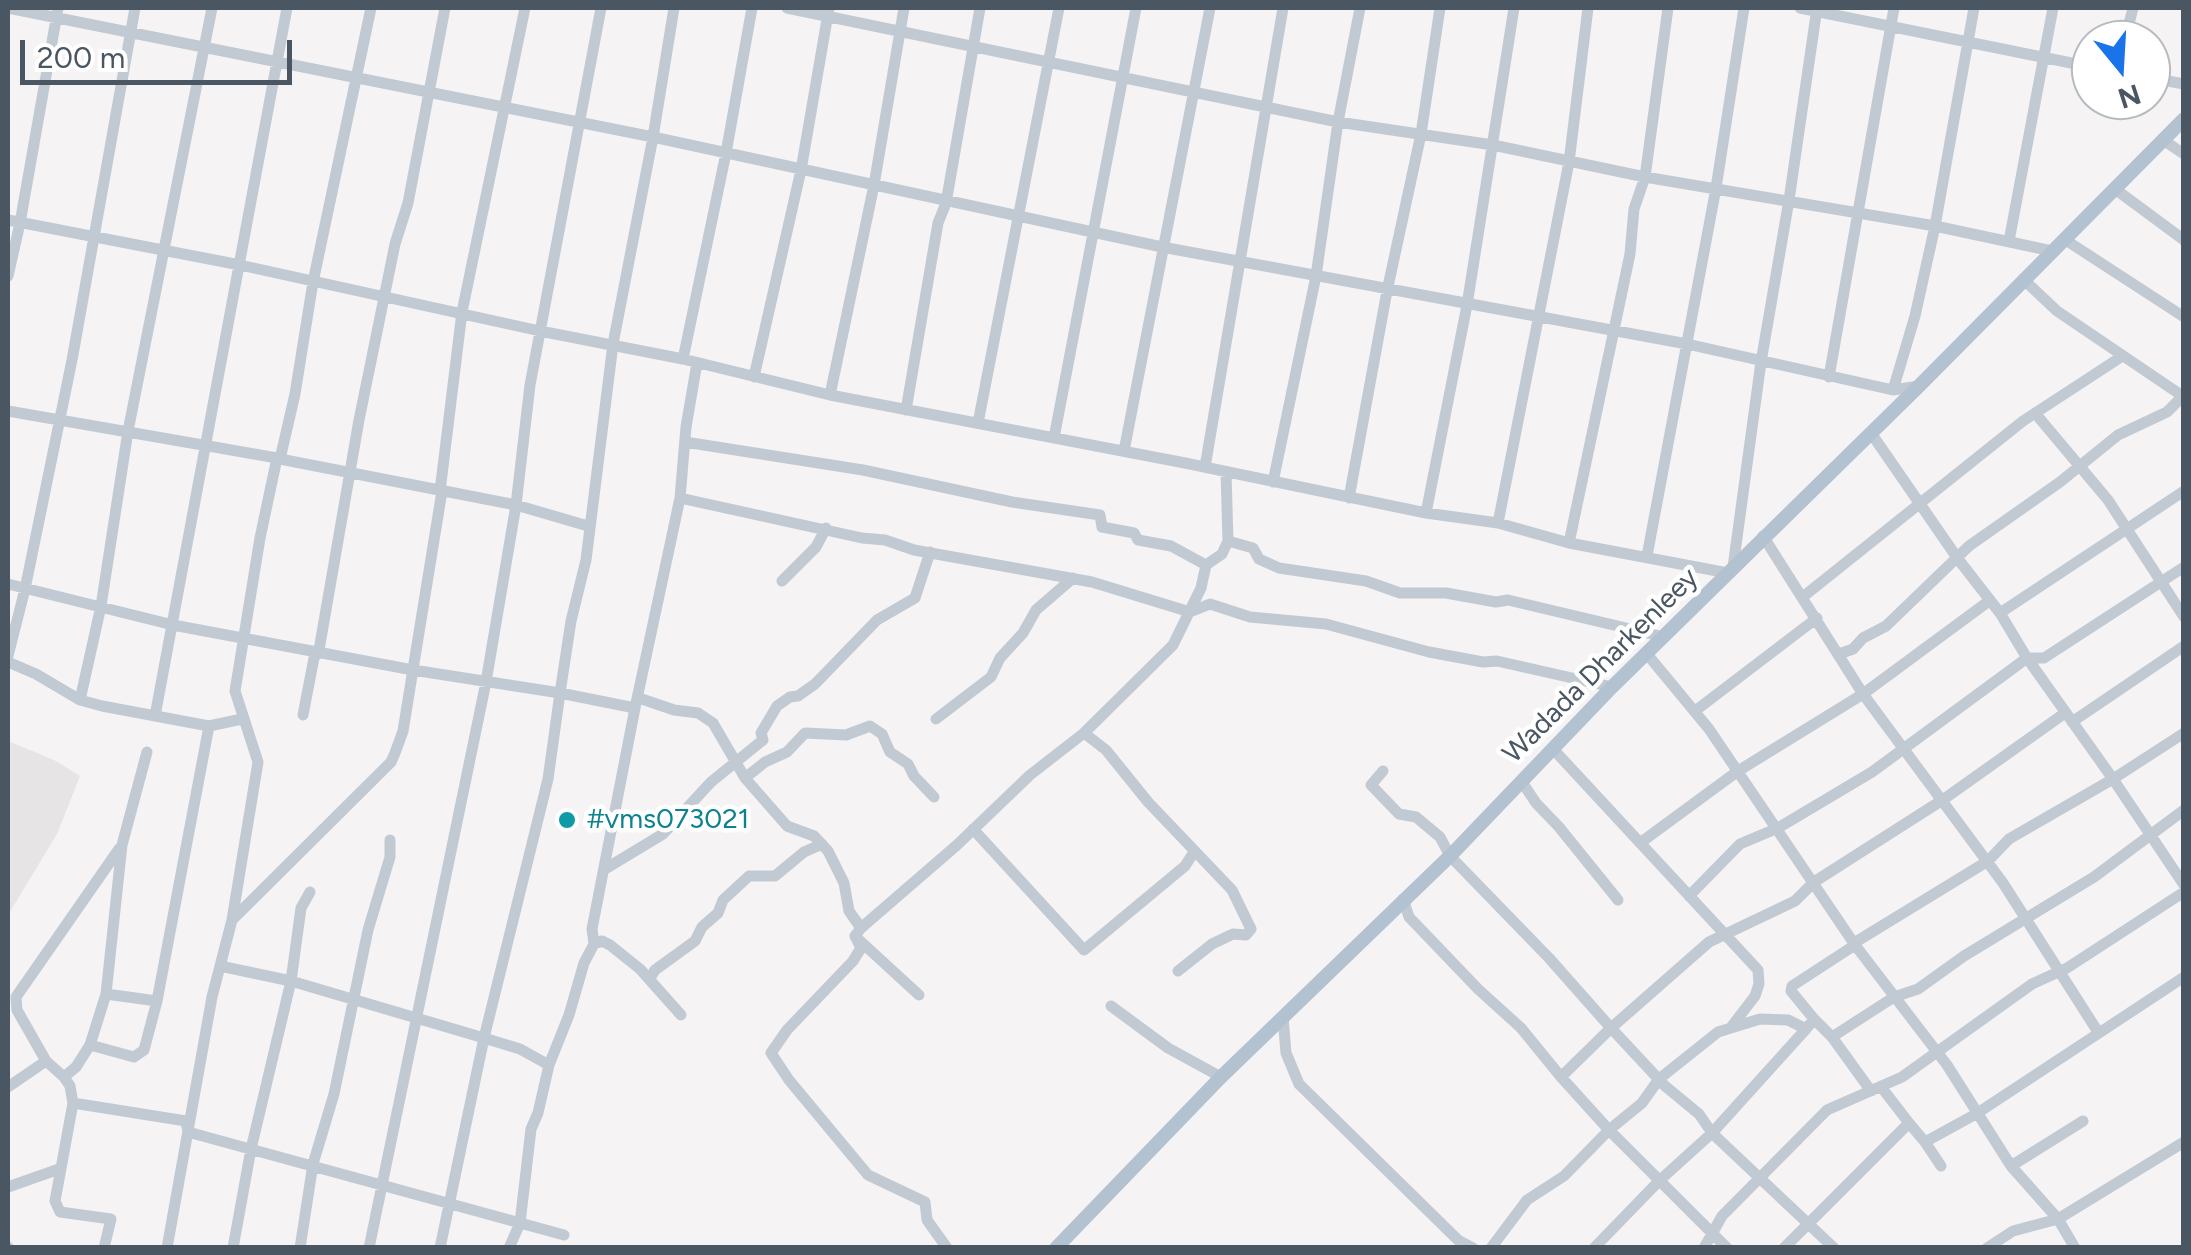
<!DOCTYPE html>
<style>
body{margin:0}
#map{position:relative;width:2191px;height:1255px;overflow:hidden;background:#f5f3f3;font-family:Figtree,sans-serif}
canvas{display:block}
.frame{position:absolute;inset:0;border:10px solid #4a5661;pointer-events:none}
.north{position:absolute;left:2071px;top:20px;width:100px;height:100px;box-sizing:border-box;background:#fff;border:2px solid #b7bbc0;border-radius:50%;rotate:162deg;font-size:28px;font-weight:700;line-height:40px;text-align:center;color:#4a5661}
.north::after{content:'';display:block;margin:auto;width:35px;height:45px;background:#1a73e8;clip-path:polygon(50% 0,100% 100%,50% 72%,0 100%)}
.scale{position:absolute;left:20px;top:40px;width:272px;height:45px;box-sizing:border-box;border:5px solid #4a5661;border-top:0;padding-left:12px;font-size:30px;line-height:35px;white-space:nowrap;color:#4a5661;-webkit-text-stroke:8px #fff;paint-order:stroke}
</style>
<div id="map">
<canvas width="2191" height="1255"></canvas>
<div class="frame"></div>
<div class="north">N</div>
<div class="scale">200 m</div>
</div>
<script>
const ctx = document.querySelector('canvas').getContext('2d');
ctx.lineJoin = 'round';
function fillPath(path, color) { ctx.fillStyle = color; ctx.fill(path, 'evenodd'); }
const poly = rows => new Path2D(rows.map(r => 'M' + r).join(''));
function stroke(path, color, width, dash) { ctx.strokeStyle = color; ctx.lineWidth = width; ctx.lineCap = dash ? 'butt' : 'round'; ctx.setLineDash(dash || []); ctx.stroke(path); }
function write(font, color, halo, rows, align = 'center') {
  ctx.font = font + ' Figtree,sans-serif'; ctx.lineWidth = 9; ctx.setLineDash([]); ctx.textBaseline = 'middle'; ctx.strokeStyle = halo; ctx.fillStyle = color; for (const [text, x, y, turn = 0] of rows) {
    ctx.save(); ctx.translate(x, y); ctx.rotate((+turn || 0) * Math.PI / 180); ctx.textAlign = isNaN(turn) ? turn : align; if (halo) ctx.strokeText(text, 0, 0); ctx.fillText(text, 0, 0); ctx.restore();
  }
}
fillPath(poly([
 [8,741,54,760,80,776,57,834,8,915]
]), '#e6e4e5');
stroke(poly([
 [8,8,653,137,1162,247,1687,344,1893,390,1919,386],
 [787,8,1338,122,1493,145,1645,177,1935,226,2052,251],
 [1800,8,2091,67],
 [2125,40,2133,8],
 [2151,78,2184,84],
 [2163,140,2184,154],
 [2115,189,2184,240],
 [8,220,240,265,540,331,683,359,830,395,1185,463,1426,513,1498,523,1569,543,1728,573],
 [2064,239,2184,317],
 [2009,241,2053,8],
 [8,276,20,223,58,8],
 [2023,279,2057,311,2184,397],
 [683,359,726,153,752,8],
 [754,377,801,170,829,8],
 [1829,377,1894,8],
 [1893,390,1915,316,1935,226,1974,8],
 [830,395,874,185,904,8],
 [906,410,938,223,946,203,980,8],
 [8,411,277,458],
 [2035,413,2108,500,2184,617],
 [978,423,1059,8],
 [1871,433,1958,559,2000,613,2027,658,2113,779,2184,885],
 [1054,438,1136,8],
 [685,442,863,470,1012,502,1100,515,1102,527,1134,533,1138,540,1171,546,1206,565],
 [1124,451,1210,8],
 [280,459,516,505,588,526],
 [1205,467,1283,8],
 [1273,482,1316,276,1338,122,1360,8],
 [440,491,462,312,525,8],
 [680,498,862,538,885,540,914,550,1092,582,1190,612,1210,604,1250,617,1326,624,1429,652,1483,662,1497,661,1612,687],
 [1349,498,1387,291,1421,134,1440,8],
 [1426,513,1467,305,1514,8],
 [1498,523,1569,162,1588,8],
 [1763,536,1863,694,2003,883,2098,1032],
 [1228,541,1253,548,1259,559,1279,568,1366,581,1400,593,1446,593,1496,602,1508,600,1664,637],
 [1569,543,1630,254,1634,209,1645,177,1668,8],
 [1647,556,1716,188,1744,8],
 [1733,567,1761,362,1789,200,1817,8],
 [782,581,816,547,826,528],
 [8,584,173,625,413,670,560,693,548,779,484,1038,440,1248],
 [1804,596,2023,421,2121,357],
 [2000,613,2184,491],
 [1647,654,1709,729,1855,945,1947,1065,2011,1166,2058,1219,2075,1248],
 [1839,654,1853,649,1863,638,1886,626,1969,546,2060,482,2118,435,2167,412,2184,395],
 [8,656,25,589,72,360,135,8],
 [8,662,36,674,80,700,102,706,209,726,242,719],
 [639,698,674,710,698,713,713,723,745,778,787,826,814,836,828,851,844,883,849,911,861,928],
 [80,700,101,606,128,431,212,8],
 [635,708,560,693,571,621,586,560,613,344,653,137,674,8],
 [1695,711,1817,618],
 [303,715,314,658,319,650,359,420,395,244,408,203,445,8],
 [155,716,287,8],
 [936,719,991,677,1000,658,1023,633,1036,610,1073,578],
 [2072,722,2184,646],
 [1084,733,1106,750,1148,802,1232,890,1251,929,1246,935,1233,934,1212,944,1178,971],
 [1554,750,1758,970,1759,984,1755,996,1732,1026],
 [1383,771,1371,785,1399,814,1416,817,1440,837,1450,856,1549,958,1611,1028,1709,942,1795,901,1814,882,1944,799,2065,713],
 [745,778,765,762,787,752,805,733,846,735,870,726,882,734,890,752,908,764,914,776,934,797],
 [1522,782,1536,803,1559,827,1618,900],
 [973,829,1084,950,1185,866,1194,852],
 [1640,843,1738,771,1863,694,1989,601],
 [605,869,663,834,711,782,763,740,761,733,777,706,790,697,798,696,815,684,877,620,915,598,930,552],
 [1689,896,1740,844,1778,828,1872,772,2027,658,2044,658,2184,567],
 [1403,899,1409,917,1478,989,1521,1028,1561,1077,1611,1028,1665,1086,1699,1114,1712,1133,1806,1029],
 [232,920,391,762,395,753,403,731,442,491],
 [858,939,919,995],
 [1854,943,1988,861,2009,839,2113,779,2184,733],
 [594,944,602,941,610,945,640,969,681,1015],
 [220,966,291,981,484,1038,520,1049,549,1065],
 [650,978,655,970,695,941,702,927,718,913,723,900,749,876,775,876,804,852,822,844],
 [106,994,157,1001],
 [1111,1006,1168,1048,1221,1077],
 [1283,1017,1286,1053,1299,1084,1458,1240,1473,1248],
 [1814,1019,1832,1037,1871,1091],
 [1832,1037,1894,997,1918,989,1964,956,2094,877,2184,810],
 [90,1045,134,1057,144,1050,157,1001,209,726],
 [64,1077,46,1061,17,1010,16,997,119,849],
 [1561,1077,1609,1130,1727,1248],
 [8,1087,46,1061],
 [1882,1088,1909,1123],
 [73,1103,186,1121,188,1132,564,1235],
 [1925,1142,1941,1166],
 [2011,1166,2083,1121],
 [8,1187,59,1169],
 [8,1247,8,1248],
 [104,1248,111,1219,60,1212,55,1201,73,1103,70,1086,64,1077,76,1067,90,1045,106,994,122,845,147,752],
 [167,1248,212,997,232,920,258,762,235,691,244,636,260,538,277,458,280,459,295,394,313,282,371,8],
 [233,1248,251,1149,291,981,301,908,310,892],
 [300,1248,313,1164,334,1094,368,930,390,857,390,840],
 [369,1248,486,682,516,505,530,385,601,8],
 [509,1248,520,1223,531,1129,538,1113,549,1065,569,1015,584,963,594,944,592,929,635,708,680,498,686,427,697,363],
 [947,1248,927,1220,925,1202,868,1175,789,1080,771,1053,787,1030,853,961,861,948,855,936,861,928,957,845,1030,775,1084,733,1173,645,1201,588,1206,565,1222,554,1228,541,1226,472],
 [1491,1248,1527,1200,1564,1176,1609,1130,1642,1103,1659,1079,1718,1032,1760,1019,1788,1020,1806,1029,1814,1019,1791,991,1792,986,1855,945],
 [1594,1248,1659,1181,1712,1133,1834,1248],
 [1704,1248,1722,1216,1827,1110,1902,1077,2032,984,2067,968,2184,892],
 [1784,1248,1909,1123,1925,1142,1976,1114,2184,977],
 [1987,1248,2013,1231,2058,1219,2184,1142]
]), '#c1cad2', 11);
stroke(poly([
 [1056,1248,1221,1077,1450,856,1612,687,1919,386,2184,119]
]), '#b3c2d1', 14);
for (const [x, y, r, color] of [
 [567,820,10,"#0f9aa8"]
]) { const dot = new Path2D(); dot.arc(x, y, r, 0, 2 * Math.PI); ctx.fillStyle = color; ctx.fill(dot); stroke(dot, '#fff', 4); }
write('28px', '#4a5661', '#fff', [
 ["Wadada Dharkenleey",1601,666,-45]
]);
write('28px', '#0d838f', '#fff', [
 ["#vms073021",587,820]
], 'left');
</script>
